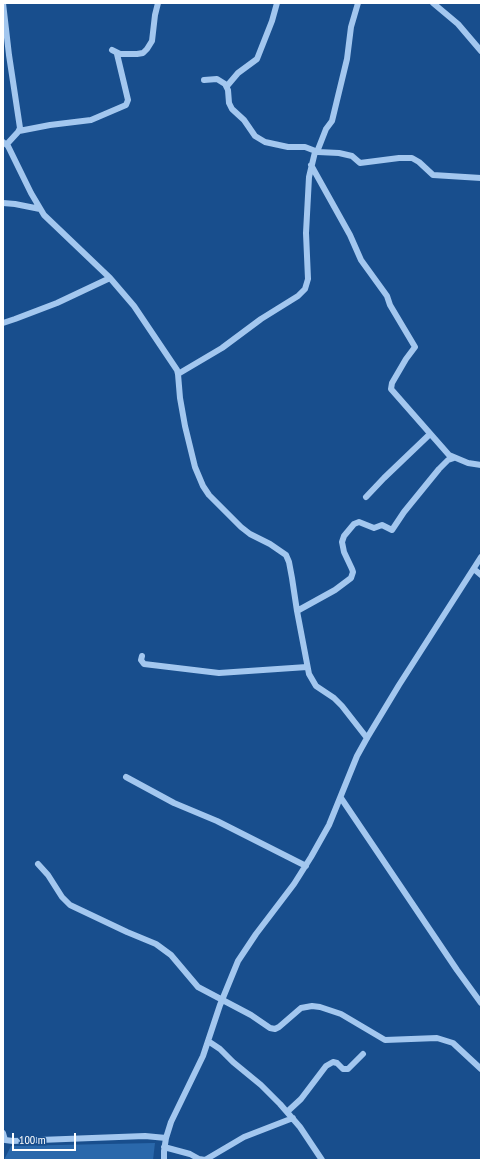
<!DOCTYPE html>
<style>
body{margin:0}
#map{position:relative;width:484px;height:1163px;overflow:hidden;background:#184e8d;font-family:"PT Sans Narrow",sans-serif}
canvas{display:block}
.frame{position:absolute;inset:0;border:4px solid #fff;pointer-events:none}
.scale{position:absolute;left:12px;top:1133px;width:64px;height:18px;box-sizing:border-box;border:2px solid #fff;border-top:0;padding-left:5px;font-size:12px;line-height:14px;white-space:nowrap;color:#fff;-webkit-text-stroke:3px #184e8d;paint-order:stroke}
</style>
<div id="map">
<canvas width="484" height="1163"></canvas>
<div class="frame"></div>
<div class="scale">100 m</div>
</div>
<script>
const ctx = document.querySelector('canvas').getContext('2d');
ctx.lineJoin = 'round';
function fillPath(path, color) { ctx.fillStyle = color; ctx.fill(path, 'evenodd'); }
const poly = rows => new Path2D(rows.map(r => 'M' + r).join(''));
function stroke(path, color, width, dash) { ctx.strokeStyle = color; ctx.lineWidth = width; ctx.lineCap = dash ? 'butt' : 'round'; ctx.setLineDash(dash || []); ctx.stroke(path); }
fillPath(poly([
 [155,1143,153,1160,4,1160,11,1146]
]), '#2a68ab');
stroke(poly([
 [3,3,9,55,20,128,18,132,7,144],
 [433,3,458,24,481,51],
 [112,50,120,54,137,54,143,53,147,49,152,41,155,15,158,3],
 [204,80,217,79,225,84,228,90,229,103,232,109,244,120,255,136,265,142,288,147,305,147,318,152,339,153,352,156,360,163,399,158,412,158,419,162,433,175,481,178],
 [227,86,238,73,257,59,272,21,277,3],
 [19,131,50,125,91,120,126,105,128,100,117,54],
 [3,142,8,146,31,193,44,215,110,278,134,306,177,370,178,374,180,398,185,426,195,467,203,486,209,495,241,527,250,534,270,544,286,555,289,562,292,578,297,611,309,674,316,686,334,698,342,706,367,738],
 [317,152,326,129,332,121,347,59,351,27,358,3],
 [311,165,350,235,361,260,387,296,390,305,415,347,406,359,392,383,391,389,449,455,468,463,481,465],
 [3,203,15,204,40,209],
 [3,323,15,319,57,303,110,278],
 [178,374,222,348,261,319,298,296,305,289,308,279,306,233,309,177,315,152],
 [366,497,384,478,430,434],
 [474,569,481,575],
 [297,611,335,590,351,578,353,572,352,569,344,552,342,542,344,536,354,524,359,522,374,528,382,525,392,530,404,512,439,469,448,460,454,458],
 [142,656,141,660,144,664,219,673,307,667],
 [126,777,174,803,217,821,306,866],
 [341,798,457,970,481,1003],
 [38,864,48,875,62,897,70,905,127,932,156,944,171,955,198,987,251,1015,270,1028,275,1029,279,1027,301,1008,312,1006,320,1007,341,1014,385,1040,437,1038,453,1043,481,1069],
 [208,1041,220,1049,233,1062,261,1085,280,1104,300,1127,322,1160],
 [288,1111,301,1099,326,1066,333,1062,337,1063,343,1069,348,1069,363,1054],
 [3,1133,5,1140,13,1141,145,1136,166,1138],
 [164,1147,190,1154,199,1159,205,1160,244,1137,293,1118],
 [164,1160,164,1151,166,1138,171,1122,203,1056,220,1005,238,961,256,934,294,884,311,857,329,825,357,756,367,738,399,685,481,557]
]), '#a3c7ef', 6);
</script>
